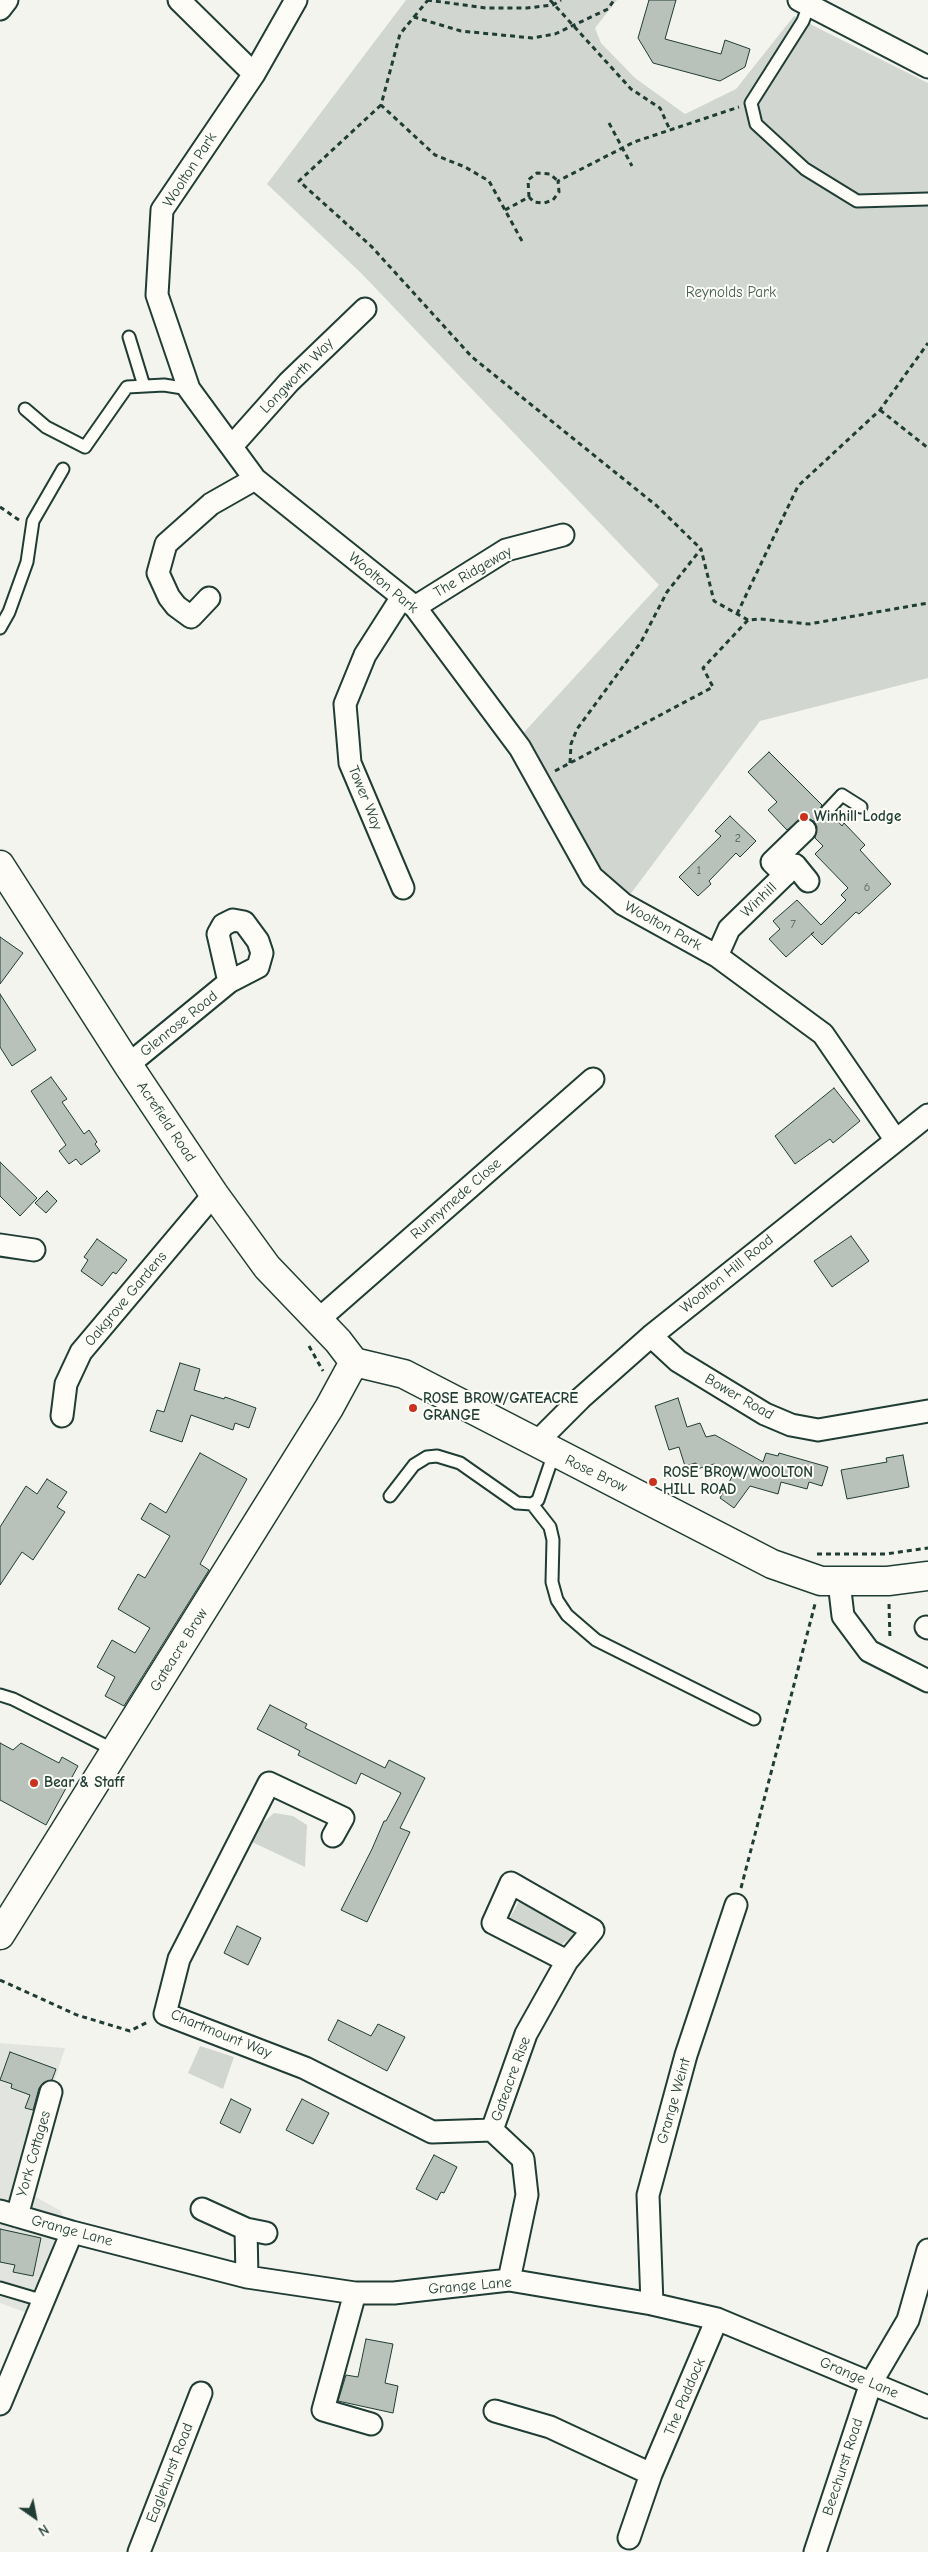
<!DOCTYPE html>
<style>
body{margin:0}
#map{position:relative;width:928px;height:2552px;overflow:hidden;background:#f4f4ef;font-family:"Comic Neue",sans-serif}
canvas{display:block}
.north{position:absolute;left:10px;top:2492px;width:50px;height:50px;-webkit-text-stroke:4px #fdfcf7;paint-order:stroke;rotate:147deg;font-size:14px;font-weight:700;line-height:20px;text-align:center;color:#1f3d34}
.north::after{content:'';display:block;margin:auto;width:18px;height:22px;background:#1f3d34;clip-path:polygon(50% 0,100% 100%,50% 72%,0 100%)}
</style>
<div id="map">
<canvas width="928" height="2552"></canvas>
<div class="north">N</div>
</div>
<script>
const ctx = document.querySelector('canvas').getContext('2d');
ctx.lineJoin = 'round';
function fillPath(path, color) { ctx.fillStyle = color; ctx.fill(path, 'evenodd'); }
const poly = rows => new Path2D(rows.map(r => 'M' + r).join(''));
function stroke(path, color, width, dash) { ctx.strokeStyle = color; ctx.lineWidth = width; ctx.lineCap = dash ? 'butt' : 'round'; ctx.setLineDash(dash || []); ctx.stroke(path); }
function write(font, color, halo, rows, align = 'center') {
  ctx.font = font + ' "Comic Neue",sans-serif'; ctx.lineWidth = 4; ctx.setLineDash([]); ctx.textBaseline = 'middle'; ctx.strokeStyle = halo; ctx.fillStyle = color; for (const [text, x, y, turn = 0] of rows) {
    ctx.save(); ctx.translate(x, y); ctx.rotate((+turn || 0) * Math.PI / 180); ctx.textAlign = isNaN(turn) ? turn : align; if (halo) ctx.strokeText(text, 0, 0); ctx.fillText(text, 0, 0); ctx.restore();
  }
}
fillPath(poly([
 [0,2043,65,2048,20,2188,61,2211,79,2249,49,2321,0,2303]
]), '#e2e5df');
fillPath(poly([
 [406,0,617,0,595,28,601,43,635,78,685,114,736,89,794,16,928,83,928,678,760,721,623,904,578,851,516,741,659,585,362,274,267,184],
 [274,1813,293,1816,307,1825,305,1867,252,1842,259,1826],
 [521,1898,580,1931,558,1947,508,1921],
 [200,2046,234,2057,223,2089,188,2073]
]), '#d1d6d1');
const building = poly([
 [649,0,676,0,665,39,721,54,725,40,750,49,745,67,720,81,653,63,638,38,649,0],
 [769,752,822,805,820,810,822,816,826,818,833,816,842,826,844,823,865,845,860,850,891,884,859,914,856,912,822,945,811,934,814,932,786,957,769,939,780,929,773,921,797,900,821,925,846,900,841,895,848,888,815,854,823,846,815,838,817,827,814,821,802,818,787,830,768,810,777,802,748,772,769,752],
 [730,816,756,841,740,857,736,853,709,881,711,884,698,896,679,877,721,836,715,831,730,816],
 [0,937,23,953,0,984,0,937],
 [0,994,36,1050,12,1066,0,1047,0,994],
 [51,1077,67,1099,62,1102,84,1134,89,1130,97,1142,95,1144,100,1151,81,1165,76,1159,69,1164,59,1151,66,1145,31,1091,51,1077],
 [834,1088,860,1121,833,1143,830,1139,795,1164,775,1136,834,1088],
 [0,1162,37,1198,20,1216,0,1196,0,1162],
 [47,1191,57,1201,46,1213,35,1203,47,1191],
 [851,1236,869,1261,832,1287,814,1261,851,1236],
 [97,1239,127,1260,116,1274,113,1272,102,1286,81,1271,88,1260,84,1257,97,1239],
 [180,1363,200,1369,194,1390,224,1399,225,1397,256,1408,249,1428,235,1423,233,1430,191,1415,182,1442,150,1431,157,1410,164,1412,180,1363],
 [678,1398,687,1427,700,1423,706,1437,715,1435,763,1462,766,1453,778,1456,779,1453,828,1467,822,1486,809,1482,807,1489,781,1482,778,1494,750,1486,734,1508,720,1498,733,1475,714,1464,697,1469,696,1463,685,1466,679,1447,669,1450,655,1406,678,1398],
 [200,1453,247,1479,200,1564,209,1570,124,1706,105,1696,115,1677,97,1667,112,1640,135,1653,150,1628,118,1609,138,1574,145,1578,170,1536,141,1519,150,1503,166,1513,200,1453],
 [903,1455,909,1487,847,1499,841,1470,887,1462,886,1458,903,1455],
 [47,1479,67,1492,57,1507,65,1512,33,1560,22,1552,0,1585,0,1527,26,1486,37,1494,47,1479],
 [270,1705,307,1724,305,1728,385,1768,389,1760,425,1778,400,1828,410,1832,367,1922,341,1910,372,1849,384,1821,386,1821,401,1793,361,1773,356,1784,298,1755,300,1751,257,1729,270,1705],
 [0,1743,13,1750,21,1743,59,1763,62,1757,78,1766,46,1825,0,1800,0,1743],
 [237,1926,261,1938,248,1965,224,1953,237,1926],
 [338,2020,371,2036,378,2024,405,2037,387,2071,328,2040,338,2020],
 [10,2052,56,2069,52,2080,43,2083,39,2088,33,2110,25,2108,30,2095,11,2088,12,2084,0,2080,10,2052],
 [231,2099,251,2109,240,2133,220,2123,231,2099],
 [302,2099,329,2113,313,2144,286,2130,302,2099],
 [434,2155,457,2167,444,2193,441,2192,437,2200,416,2189,434,2155],
 [0,2229,41,2238,33,2276,13,2272,15,2265,0,2262,0,2229],
 [366,2339,393,2344,385,2383,398,2386,393,2413,338,2401,346,2375,358,2377,366,2339]
]);
fillPath(building, '#b9c1bb');
stroke(building, '#1f3d34', 1);
const lane = poly([
 [809,5,803,21,751,103,756,124,805,169,857,201,928,199],
 [129,337,144,386],
 [25,409,46,427,85,447,127,387,164,385,189,389],
 [0,628,9,612,27,562,33,521,63,469],
 [827,811,842,795,861,807],
 [390,1496,414,1465,427,1457,437,1456,460,1463,517,1503,532,1504,538,1500,554,1453],
 [532,1504,550,1527,553,1540,552,1582,557,1600,567,1615,596,1640,754,1719],
 [0,1695,13,1699,116,1751],
 [0,2288,44,2301]
]);
const street = poly([
 [179,0,254,74],
 [296,0,254,74,162,210,157,295,189,389,255,479,415,607,520,748,592,877,623,904,717,956,823,1034,895,1139],
 [799,0,928,67],
 [0,9,7,0],
 [232,446,289,382,365,309],
 [402,597,365,655,345,704,350,763,403,888],
 [209,598,191,617,176,606,169,597,158,573,166,544,211,504,255,479],
 [415,607,506,550,563,535],
 [785,875,772,862,805,830],
 [717,956,729,929,795,865,808,881],
 [128,1065,229,982,218,934,223,925,233,920,244,922,258,941,262,953,258,967,229,982],
 [0,1245,34,1250],
 [318,1320,593,1079],
 [651,1336,678,1361,765,1414,791,1425,818,1430,928,1411],
 [62,1416,66,1384,81,1352,214,1194],
 [535,1444,581,1398,651,1336,928,1115],
 [839,1582,843,1616,869,1651,928,1681],
 [926,1627,928,1628],
 [333,1836,343,1818,269,1783,179,1959,165,2014,305,2068,432,2132,492,2130],
 [202,2209,246,2229,266,2233],
 [0,2211,72,2232,247,2277,355,2293,394,2293,509,2280,652,2304,717,2319,928,2407],
 [17,2216,51,2092],
 [246,2229,247,2277],
 [509,2280,527,2195,523,2159,492,2130,526,2034,567,1961,593,1930,511,1883,493,1923,567,1961],
 [355,2293,323,2410,371,2424],
 [652,2304,648,2195,686,2055,736,1905],
 [0,2404,72,2232],
 [495,2411,550,2427,651,2474],
 [629,2538,651,2474,717,2319],
 [139,2552,201,2393],
 [815,2552,871,2383,908,2320,928,2250]
]);
const secondary = poly([
 [0,865,128,1065,214,1194,267,1267,338,1341,354,1362],
 [354,1362,404,1374,772,1564,821,1581,888,1581,928,1576],
 [0,1935,329,1408,354,1362]
]);
stroke(lane, '#1f3d34', 15);
stroke(street, '#1f3d34', 25);
stroke(secondary, '#1f3d34', 31);
stroke(poly([
 [427,0,486,8,527,8,553,5,561,0],
 [550,0,631,89,660,108,670,130],
 [414,17,428,0],
 [381,105,299,181,371,246,472,357,657,506,701,549],
 [609,123,632,166],
 [529,197,528,180,537,173,550,174,558,181],
 [505,210,529,197,534,202,544,203,553,200,559,192,558,181,634,142,739,107],
 [522,241,489,181,465,167,435,155,381,105,400,34,414,17,461,31,532,38,555,34,608,9,614,0],
 [880,410,928,448],
 [0,507,19,520],
 [737,614,798,486,880,410,928,343],
 [570,763,571,744,577,729,641,642,667,592,701,549,714,601,748,620],
 [555,771,713,687,703,668,748,620,760,619,809,624,928,603],
 [309,1346,323,1371],
 [817,1554,886,1554,928,1548],
 [889,1604,890,1640],
 [741,1888,815,1604],
 [0,1980,77,2015,130,2031,148,2022]
]), '#1f3d34', 3, [5, 4]);
stroke(lane, '#fdfcf7', 11);
stroke(street, '#fdfcf7', 21);
stroke(secondary, '#fdfcf7', 28);
for (const [x, y, r, color] of [
 [804,817,5,"#c8321e"],
 [413,1408,5,"#c8321e"],
 [653,1482,5,"#c8321e"],
 [34,1783,5,"#c8321e"]
]) { const dot = new Path2D(); dot.arc(x, y, r, 0, 2 * Math.PI); ctx.fillStyle = color; ctx.fill(dot); stroke(dot, '#fdfcf7', 2); }
write('12px', '#465e56', null, [
 ["2",738,839],
 ["1",699,871],
 ["6",867,888],
 ["7",793,925]
]);
write('15px', '#1f3d34', '#fdfcf7', [
 ["Woolton Park",190,170,-57],
 ["Longworth Way",297,376,-46],
 ["The Ridgeway",473,572,-30],
 ["Woolton Park",383,583,40],
 ["Tower Way",365,798,68],
 ["Winhill",759,900,-44],
 ["Woolton Park",663,926,29],
 ["Glenrose Road",179,1024,-39],
 ["Acrefield Road",166,1122,56],
 ["Runnymede Close",456,1199,-41],
 ["Woolton Hill Road",727,1274,-39],
 ["Oakgrove Gardens",126,1299,-50],
 ["Bower Road",739,1397,30],
 ["Rose Brow",596,1474,26],
 ["Gateacre Brow",179,1650,-58],
 ["Chartmount Way",221,2034,22],
 ["Gateacre Rise",511,2079,-70],
 ["Grange Weint",674,2101,-74],
 ["York Cottages",34,2154,-74],
 ["Grange Lane",72,2231,15],
 ["Grange Lane",470,2286,-5],
 ["Grange Lane",859,2378,23],
 ["The Paddock",685,2397,-67],
 ["Beechurst Road",843,2467,-72],
 ["Eaglehurst Road",170,2473,-69]
]);
write('15px', '#435c53', '#fdfcf7', [
 ["Reynolds Park",731,293]
]);
write('bold 15px', '#1f3d34', '#fdfcf7', [
 ["Winhill Lodge",814,817],
 ["ROSE BROW/GATEACRE",423,1399],
 ["GRANGE",423,1416],
 ["ROSE BROW/WOOLTON",663,1473],
 ["HILL ROAD",663,1490],
 ["Bear & Staff",44,1783]
], 'left');
</script>
